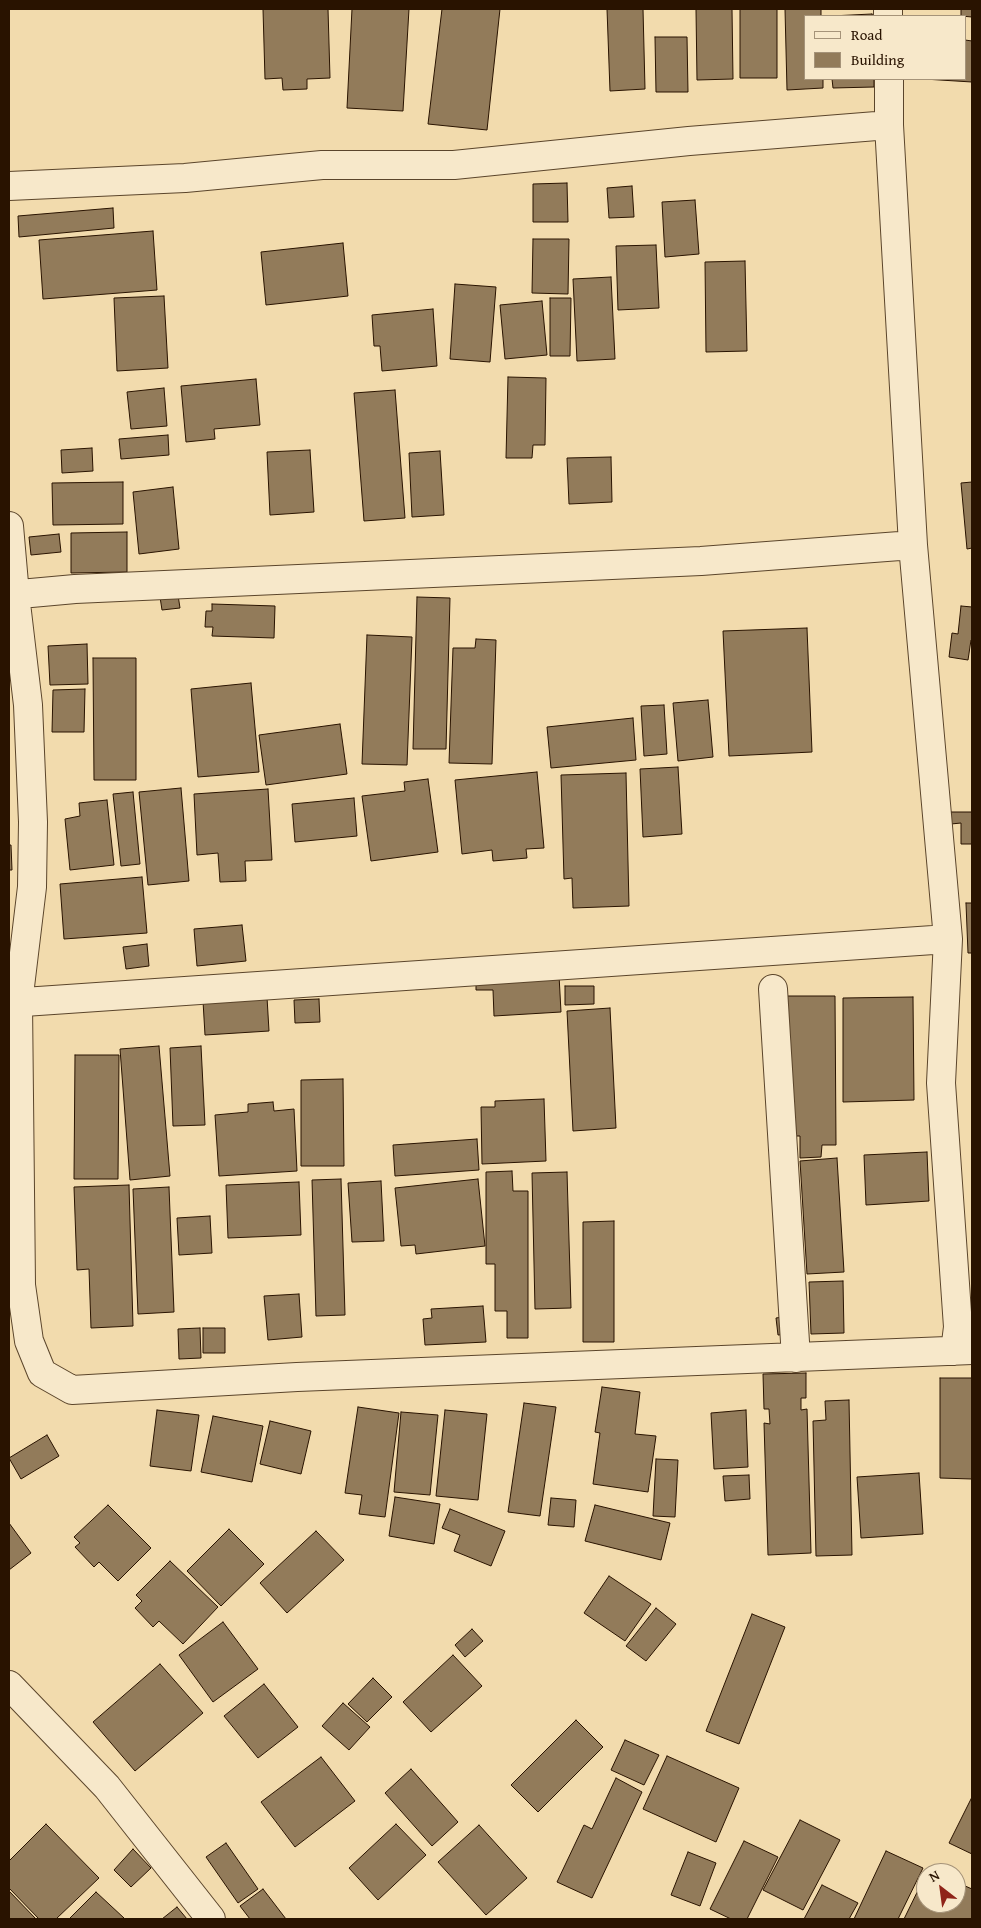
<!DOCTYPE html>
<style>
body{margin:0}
#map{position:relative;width:981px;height:1928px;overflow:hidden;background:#f2dbad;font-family:"Gentium Book Plus",serif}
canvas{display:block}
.frame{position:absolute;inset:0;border:10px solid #291300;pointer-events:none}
.legend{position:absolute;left:804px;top:15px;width:162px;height:65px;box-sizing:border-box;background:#f7e8ca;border:1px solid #a59379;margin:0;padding:6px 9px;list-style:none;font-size:15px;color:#291300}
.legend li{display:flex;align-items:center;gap:10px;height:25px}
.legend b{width:25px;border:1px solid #a59379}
.north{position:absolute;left:916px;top:1863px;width:50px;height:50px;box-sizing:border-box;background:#f7e8ca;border:1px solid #a59379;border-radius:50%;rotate:330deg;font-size:14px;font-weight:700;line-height:20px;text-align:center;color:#291300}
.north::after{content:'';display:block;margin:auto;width:18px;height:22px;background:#8f2418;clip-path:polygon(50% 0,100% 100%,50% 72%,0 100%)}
</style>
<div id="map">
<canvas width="981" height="1928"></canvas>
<div class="frame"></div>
<ul class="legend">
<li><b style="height:6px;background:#f7e8ca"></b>Road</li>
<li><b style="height:14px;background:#927b5a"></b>Building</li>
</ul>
<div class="north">N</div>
</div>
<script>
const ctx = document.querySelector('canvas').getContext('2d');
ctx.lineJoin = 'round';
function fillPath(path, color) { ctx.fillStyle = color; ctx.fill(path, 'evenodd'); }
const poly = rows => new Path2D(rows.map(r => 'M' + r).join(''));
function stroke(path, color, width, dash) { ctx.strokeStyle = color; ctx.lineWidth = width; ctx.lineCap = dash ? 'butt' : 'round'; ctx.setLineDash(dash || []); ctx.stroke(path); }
const building = poly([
 [263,9,328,9,330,78,307,79,307,89,283,90,282,78,265,79,263,9],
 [352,9,409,9,403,111,347,108,352,9],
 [442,9,500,9,487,130,428,124,442,9],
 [607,9,643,9,645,89,610,91,607,9],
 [696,9,732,9,733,79,697,80,696,9],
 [740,9,777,9,777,78,740,78,740,9],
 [785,9,821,9,821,16,805,16,805,79,823,79,823,88,787,90,785,9],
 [961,9,972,9,972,17,961,16,961,9],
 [872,14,873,16,831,16,872,14],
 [655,37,687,37,688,92,656,92,655,37],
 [965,40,972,41,972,82,924,79,965,79,965,40],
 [832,79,874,79,874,87,833,88,832,79],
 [567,183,568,222,533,222,533,184,567,183],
 [632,186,634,217,609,218,607,188,632,186],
 [695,200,699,254,665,257,662,202,695,200],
 [113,208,114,228,19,237,18,216,113,208],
 [153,231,157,290,43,299,39,240,153,231],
 [533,239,569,239,568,294,532,293,533,239],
 [343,243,348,296,266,305,261,252,343,243],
 [656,245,659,308,618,310,616,246,656,245],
 [745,261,747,351,706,352,705,262,745,261],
 [611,277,615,359,577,361,573,279,611,277],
 [455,284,496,287,490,362,450,359,455,284],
 [164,296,168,368,117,371,114,298,164,296],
 [550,298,571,298,570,356,550,356,550,298],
 [542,301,547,355,505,359,500,305,542,301],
 [433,309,437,366,382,371,380,346,374,346,372,315,433,309],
 [508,377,546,378,545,445,533,445,532,458,506,458,508,377],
 [256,379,260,425,214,429,215,439,186,442,181,386,256,379],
 [164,388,167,426,131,429,127,392,164,388],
 [395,390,405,518,364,521,354,393,395,390],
 [168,435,169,455,121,459,119,439,168,435],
 [92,448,93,471,62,473,61,450,92,448],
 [310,450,314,512,270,515,267,452,310,450],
 [440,451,444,515,412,517,409,453,440,451],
 [611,457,612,502,569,504,567,458,611,457],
 [123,482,123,524,53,525,52,483,123,482],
 [972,482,972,548,967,549,961,483,972,482],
 [173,487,179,549,139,554,133,492,173,487],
 [127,532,127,572,71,573,71,533,127,532],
 [59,534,61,552,31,555,29,537,59,534],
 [178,595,180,608,162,610,160,597,178,595],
 [417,597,450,598,446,749,413,749,417,597],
 [212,604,275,606,274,638,212,636,213,627,205,627,206,611,212,611,212,604],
 [961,606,972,607,972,640,971,640,968,660,949,657,952,633,958,634,961,606],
 [807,628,812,752,729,756,723,631,807,628],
 [367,635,412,637,407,765,362,764,367,635],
 [476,639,496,640,492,764,449,763,453,648,475,648,476,639],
 [87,644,88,684,50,685,48,646,87,644],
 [93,658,136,658,136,780,94,780,93,658],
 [251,683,259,772,198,777,191,689,251,683],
 [85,689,84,732,52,732,53,690,85,689],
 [708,700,713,757,678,761,673,703,708,700],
 [664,705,667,754,644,756,641,706,664,705],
 [633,718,636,760,551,768,547,727,633,718],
 [340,724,347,774,266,785,259,735,340,724],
 [678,767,682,834,643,837,640,769,678,767],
 [537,772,544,848,526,849,527,858,493,861,492,850,462,854,455,780,537,772],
 [626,773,629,906,573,908,572,878,564,879,561,775,626,773],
 [428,779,438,852,371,861,362,796,405,791,404,782,428,779],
 [181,788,189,881,148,885,139,792,181,788],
 [268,789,272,860,245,861,246,881,220,882,218,853,197,855,194,794,268,789],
 [133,792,140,864,121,866,113,794,133,792],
 [354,798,357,836,295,842,292,804,354,798],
 [107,800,114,865,70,870,65,819,80,816,79,803,107,800],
 [951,812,972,812,972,844,961,844,961,823,951,824,951,812],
 [9,845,11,845,12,870,9,870,9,845],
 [142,877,147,933,64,939,60,884,142,877],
 [966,903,972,903,972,953,968,953,966,903],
 [242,925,246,961,197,966,194,929,242,925],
 [147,944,149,966,126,969,123,947,147,944],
 [559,975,561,1012,494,1016,493,990,476,990,476,980,559,975],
 [565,986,594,986,594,1004,565,1005,565,986],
 [784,996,835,996,836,1145,822,1145,821,1157,800,1158,800,1136,784,1136,784,996],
 [267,997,269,1031,205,1035,203,1001,267,997],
 [913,997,914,1100,843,1102,843,998,913,997],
 [319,999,320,1022,295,1023,294,1000,319,999],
 [610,1008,616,1128,573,1131,567,1011,610,1008],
 [159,1046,170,1176,130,1180,120,1049,159,1046],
 [201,1046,205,1125,173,1126,170,1048,201,1046],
 [75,1055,119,1055,118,1179,74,1179,75,1055],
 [343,1079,344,1166,301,1166,301,1080,343,1079],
 [544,1099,546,1161,482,1164,481,1107,495,1107,495,1101,544,1099],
 [273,1102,274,1111,294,1109,297,1171,219,1176,215,1115,248,1112,248,1104,273,1102],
 [477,1139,479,1170,395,1176,393,1145,477,1139],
 [927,1152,929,1201,866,1205,864,1155,927,1152],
 [837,1158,844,1272,807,1274,800,1161,837,1158],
 [512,1171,513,1191,528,1191,528,1338,507,1338,507,1311,495,1311,495,1264,486,1264,486,1172,512,1171],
 [567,1172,571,1308,535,1309,532,1173,567,1172],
 [341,1179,345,1315,316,1316,312,1180,341,1179],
 [478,1179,485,1246,416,1254,415,1245,401,1246,395,1188,478,1179],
 [381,1181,384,1241,352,1242,348,1183,381,1181],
 [299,1182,301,1235,228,1238,226,1185,299,1182],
 [129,1185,133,1326,91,1328,89,1269,77,1270,74,1187,129,1185],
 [169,1187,174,1312,138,1314,133,1189,169,1187],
 [210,1216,212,1253,179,1255,177,1218,210,1216],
 [614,1221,614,1342,583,1342,583,1222,614,1221],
 [843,1281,844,1333,811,1334,809,1282,843,1281],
 [299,1294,302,1337,268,1340,264,1296,299,1294],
 [483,1306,486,1342,425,1345,423,1319,432,1318,431,1309,483,1306],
 [790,1316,792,1334,778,1335,776,1318,790,1316],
 [200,1328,201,1358,179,1359,178,1329,200,1328],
 [203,1328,225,1328,225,1353,203,1353,203,1328],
 [806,1373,806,1398,801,1398,801,1410,807,1409,811,1553,768,1555,764,1423,770,1424,769,1409,764,1409,763,1374,806,1373],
 [940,1378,972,1378,972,1479,940,1478,940,1378],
 [602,1387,640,1392,635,1434,656,1436,648,1492,593,1484,600,1433,595,1432,602,1387],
 [849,1400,852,1555,816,1556,813,1421,826,1420,825,1401,849,1400],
 [524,1403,556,1407,540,1516,508,1512,524,1403],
 [358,1407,399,1413,385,1517,359,1514,362,1495,345,1493,358,1407],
 [157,1410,199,1415,191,1471,150,1466,157,1410],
 [445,1410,487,1414,478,1500,436,1496,445,1410],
 [746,1410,748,1467,714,1469,711,1413,746,1410],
 [401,1412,438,1415,430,1495,394,1492,401,1412],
 [213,1416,263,1426,252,1482,201,1472,213,1416],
 [270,1421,311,1431,301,1474,260,1464,270,1421],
 [47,1435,59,1456,21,1479,9,1458,47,1435],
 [656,1459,678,1460,675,1517,653,1516,656,1459],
 [919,1473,923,1534,861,1538,857,1477,919,1473],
 [749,1475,750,1499,725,1501,723,1476,749,1475],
 [395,1497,440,1504,434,1544,389,1536,395,1497],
 [551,1498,576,1500,574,1527,548,1525,551,1498],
 [108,1505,151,1548,118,1581,99,1562,94,1567,75,1547,80,1543,74,1537,108,1505],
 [595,1505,670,1523,661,1560,585,1541,595,1505],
 [450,1509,505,1531,491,1566,454,1551,460,1535,442,1528,450,1509],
 [9,1523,31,1553,9,1570,9,1523],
 [229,1529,264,1564,221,1606,187,1571,229,1529],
 [316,1531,344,1560,287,1613,260,1583,316,1531],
 [170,1561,218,1607,183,1644,159,1621,153,1627,135,1608,142,1601,136,1595,170,1561],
 [609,1576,651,1604,625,1641,584,1613,609,1576],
 [656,1608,676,1624,646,1661,626,1646,656,1608],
 [752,1614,785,1627,739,1744,706,1731,752,1614],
 [223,1622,258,1669,213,1702,179,1655,223,1622],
 [472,1629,483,1641,465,1657,455,1645,472,1629],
 [453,1655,482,1686,431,1732,403,1702,453,1655],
 [160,1664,203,1713,135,1771,93,1722,160,1664],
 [373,1678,392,1697,367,1722,348,1704,373,1678],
 [264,1684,298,1727,258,1758,224,1716,264,1684],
 [343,1703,370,1727,349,1750,322,1726,343,1703],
 [576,1720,603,1747,538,1812,511,1785,576,1720],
 [625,1740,659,1755,644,1785,611,1770,625,1740],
 [667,1756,739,1788,716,1842,643,1809,667,1756],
 [321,1757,355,1801,295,1847,261,1802,321,1757],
 [411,1769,458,1822,432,1846,385,1793,411,1769],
 [616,1778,642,1792,592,1898,557,1882,584,1825,592,1829,616,1778],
 [972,1797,972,1854,949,1843,972,1797],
 [800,1820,840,1840,803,1910,763,1890,800,1820],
 [46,1824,99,1878,56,1919,39,1919,9,1888,9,1861,46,1824],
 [396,1824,426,1855,378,1900,349,1868,396,1824],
 [479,1825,527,1878,486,1915,438,1862,479,1825],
 [744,1841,778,1857,747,1919,731,1919,710,1909,744,1841],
 [226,1843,258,1889,238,1903,206,1857,226,1843],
 [133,1849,151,1868,131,1887,114,1870,133,1849],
 [886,1851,923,1868,898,1919,854,1919,886,1851],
 [688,1852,716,1863,700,1906,671,1895,688,1852],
 [926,1874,926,1903,956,1903,956,1882,972,1889,972,1919,904,1919,926,1874],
 [822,1885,858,1903,849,1919,804,1919,822,1885],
 [263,1889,286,1919,250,1919,240,1906,263,1889],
 [9,1891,36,1919,9,1919,9,1891],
 [96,1892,124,1918,122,1919,72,1919,70,1918,96,1892],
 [177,1907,187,1919,162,1919,177,1907]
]);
fillPath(building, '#927b5a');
stroke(building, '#291300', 1);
const minor = poly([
 [888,9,888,16],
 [889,79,889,125,913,545,948,939,941,1083,958,1327,955,1351],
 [9,186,185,178,322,165,454,165,689,141,889,125],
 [9,526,15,595,28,705,33,822,32,887,18,1003,21,1285,29,1341,42,1373,72,1390,297,1377,972,1350],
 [9,595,75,589,701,561,913,545],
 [773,989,796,1358],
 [9,1003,948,939],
 [9,1685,107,1787,211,1919]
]);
stroke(minor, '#5b452b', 30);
stroke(minor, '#f7e8ca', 28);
</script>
